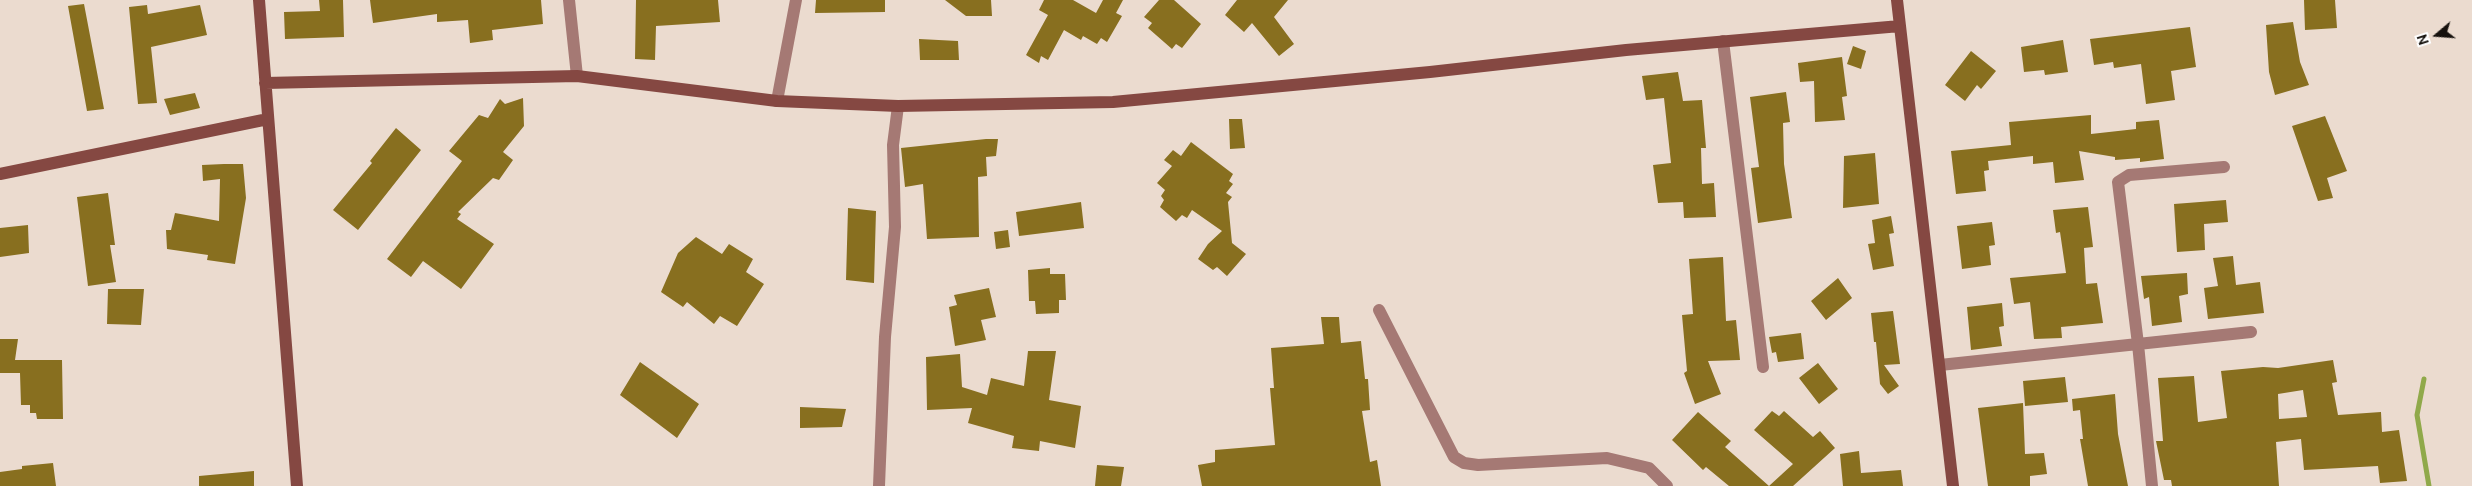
<!DOCTYPE html>
<style>
body{margin:0}
#map{position:relative;width:2472px;height:486px;overflow:hidden;background:#ebdbcf;font-family:Ubuntu,sans-serif}
canvas{display:block}
.north{position:absolute;left:2412px;top:10px;width:50px;height:50px;-webkit-text-stroke:4px #fff;paint-order:stroke;rotate:252deg;font-size:14px;font-weight:700;line-height:20px;text-align:center;color:#16110d}
.north::after{content:'';display:block;margin:auto;width:18px;height:22px;background:#16110d;clip-path:polygon(50% 0,100% 100%,50% 72%,0 100%)}
</style>
<div id="map">
<canvas width="2472" height="486"></canvas>
<div class="north">N</div>
</div>
<script>
const ctx = document.querySelector('canvas').getContext('2d');
ctx.lineJoin = 'round';
const poly = rows => new Path2D(rows.map(r => 'M' + r).join(''));
function stroke(path, color, width, dash) { ctx.strokeStyle = color; ctx.lineWidth = width; ctx.lineCap = dash ? 'butt' : 'round'; ctx.setLineDash(dash || []); ctx.stroke(path); }
function fillPath(path, color) { ctx.fillStyle = color; ctx.fill(path, 'evenodd'); }
stroke(poly([
 [2424,379,2417,415,2429,486]
]), '#90a94a', 5);
fillPath(poly([
 [319,0,343,0,344,37,285,39,284,12,320,11],
 [370,0,541,0,543,24,492,30,493,40,470,43,468,20,437,22,437,14,373,23],
 [636,0,718,0,720,22,656,26,655,60,635,59],
 [816,0,885,0,885,12,815,13],
 [945,0,991,0,992,16,966,16],
 [1044,0,1073,0,1096,13,1103,0,1123,0,1116,13,1122,16,1107,42,1101,38,1097,44,1083,36,1081,40,1064,30,1048,60,1041,56,1039,63,1026,55,1048,15,1039,10],
 [1159,0,1174,0,1201,24,1182,48,1176,44,1172,49,1148,28,1152,23,1144,17],
 [1237,0,1288,0,1274,17,1294,44,1279,56,1252,23,1244,32,1225,15],
 [2304,0,2335,0,2337,28,2305,30],
 [84,4,104,109,87,111,68,6],
 [147,5,148,14,200,5,207,35,151,47,157,103,138,104,129,7],
 [2293,22,2300,62,2309,85,2275,95,2269,72,2266,25],
 [2190,27,2196,67,2171,71,2175,100,2146,104,2141,64,2114,68,2113,62,2094,65,2090,39],
 [919,39,958,41,959,60,920,60],
 [2063,40,2068,72,2045,75,2044,70,2024,72,2021,47],
 [1853,46,1866,51,1861,69,1847,64],
 [1971,51,1996,71,1981,89,1977,85,1965,101,1945,85],
 [1842,57,1847,96,1842,97,1845,120,1815,122,1814,81,1800,82,1798,63],
 [1678,72,1683,101,1702,100,1706,148,1701,148,1702,184,1714,183,1716,217,1684,218,1683,202,1658,203,1653,165,1671,163,1664,98,1646,100,1642,76],
 [1786,92,1790,122,1783,123,1784,164,1792,218,1758,223,1751,168,1759,167,1750,97],
 [195,93,200,108,170,115,164,99],
 [523,98,524,126,503,152,513,160,499,180,493,178,458,212,461,214,457,219,494,244,461,289,423,261,411,277,387,259,462,161,449,151,479,115,488,118,500,99,505,104],
 [2091,115,2091,134,2136,129,2136,122,2159,120,2164,159,2140,162,2140,158,2115,160,2115,157,2079,151,2084,180,2055,183,2053,162,2033,164,2033,156,1988,161,1989,170,1984,171,1986,191,1956,194,1951,151,2011,145,2009,122],
 [2325,116,2347,171,2327,178,2333,198,2318,201,2292,126],
 [1229,119,1242,119,1245,148,1230,149],
 [396,128,421,150,358,230,333,210,372,163,370,161],
 [986,139,998,139,996,156,986,157,987,176,978,177,979,237,927,239,923,184,905,187,901,148],
 [1191,142,1233,174,1229,181,1233,184,1226,193,1232,197,1228,202,1232,243,1246,254,1227,276,1217,267,1213,270,1198,259,1208,244,1222,231,1192,210,1187,218,1182,215,1176,221,1160,207,1164,200,1161,196,1165,190,1157,183,1172,166,1164,160,1173,150,1181,156],
 [1875,153,1879,204,1843,208,1844,156],
 [224,164,243,164,246,198,235,264,207,260,208,255,167,249,166,230,171,230,175,213,219,221,220,179,203,181,202,165],
 [108,193,115,245,110,245,116,282,88,286,77,197],
 [2226,200,2228,222,2204,224,2205,250,2177,252,2174,204],
 [1081,202,1084,228,1019,236,1016,212],
 [2088,207,2093,247,2084,248,2086,284,2097,283,2103,323,2061,327,2062,338,2034,339,2030,302,2014,304,2010,278,2066,273,2060,232,2056,233,2053,210],
 [848,208,876,211,874,283,846,280],
 [1891,216,1894,233,1889,234,1894,266,1873,270,1868,244,1875,243,1872,220],
 [1992,222,1995,245,1989,246,1991,265,1962,269,1957,226],
 [28,225,29,253,0,257,0,228],
 [1008,230,1010,247,996,249,994,232],
 [696,237,722,254,729,244,753,259,746,272,764,284,737,326,720,316,714,324,687,302,683,307,661,292,678,253],
 [2233,256,2236,285,2260,282,2264,313,2208,319,2204,288,2218,286,2213,258],
 [1723,257,1726,321,1736,320,1740,360,1708,361,1721,394,1695,404,1684,373,1687,371,1682,315,1693,314,1689,259],
 [1050,268,1050,274,1065,274,1066,300,1059,300,1059,313,1036,314,1035,301,1029,301,1028,270],
 [2187,273,2188,294,2179,296,2182,322,2152,326,2149,297,2144,299,2141,276],
 [1838,278,1852,298,1826,320,1811,301],
 [989,288,996,317,981,320,986,340,955,346,949,307,957,305,954,295],
 [108,289,144,289,141,325,107,324],
 [2002,303,2004,326,1999,327,2002,346,1971,350,1967,307],
 [1893,311,1900,364,1884,365,1899,386,1888,394,1880,384,1876,342,1874,342,1871,313],
 [1321,317,1339,317,1341,343,1361,341,1365,379,1368,379,1370,410,1362,411,1370,462,1377,460,1381,486,1202,486,1198,465,1215,462,1215,450,1275,445,1270,388,1274,388,1271,348,1324,344],
 [1801,333,1804,359,1778,362,1776,352,1772,353,1769,337],
 [0,339,18,339,15,360,62,360,63,419,37,419,36,413,30,413,30,405,21,405,20,373,0,373],
 [1028,351,1056,351,1049,400,1081,406,1075,448,1040,441,1039,451,1012,448,1014,436,968,423,972,408,927,410,926,357,960,354,962,387,987,395,991,378,1024,386],
 [2333,360,2337,382,2332,383,2338,415,2381,412,2382,432,2399,430,2407,481,2380,483,2378,466,2304,470,2301,439,2276,442,2279,486,2172,486,2171,480,2164,480,2156,441,2163,441,2158,378,2194,376,2198,422,2227,418,2221,371,2263,367,2278,368],
 [2303,390,2307,417,2279,419,2278,394],
 [640,362,699,404,677,438,620,395],
 [1818,363,1838,389,1819,404,1799,378],
 [2065,377,2068,402,2025,406,2023,381],
 [2115,394,2118,434,2128,486,2088,486,2080,439,2083,439,2080,410,2073,411,2072,399],
 [2023,403,2025,454,2044,453,2047,474,2030,476,2030,486,1988,486,1978,408],
 [800,407,846,409,842,427,800,428],
 [1772,411,1779,416,1784,411,1813,437,1820,431,1835,448,1793,486,1729,486,1706,467,1703,470,1672,440,1698,412,1731,441,1725,447,1769,486,1793,464,1754,430],
 [1859,451,1861,473,1901,470,1903,486,1843,486,1840,454],
 [53,463,56,486,0,486,0,472,22,469,22,466],
 [1097,465,1124,467,1121,486,1095,486],
 [254,471,254,486,199,486,199,476]
]), '#886f1f');
stroke(poly([
 [569,0,577,76],
 [1723,41,1763,367],
 [777,101,796,0],
 [1379,310,1454,457,1464,463,1478,465,1607,458,1649,468,1667,486],
 [1940,365,2251,332],
 [879,486,885,337,895,227,893,145,898,106],
 [2152,486,2138,344,2118,182,2129,175,2224,167]
]), '#a57974', 12);
stroke(poly([
 [259,0,297,486],
 [1897,0,1953,486],
 [265,83,577,76,777,101,898,106,1113,102,1430,72,1626,50,1900,26],
 [0,174,268,119]
]), '#854842', 12);
</script>
